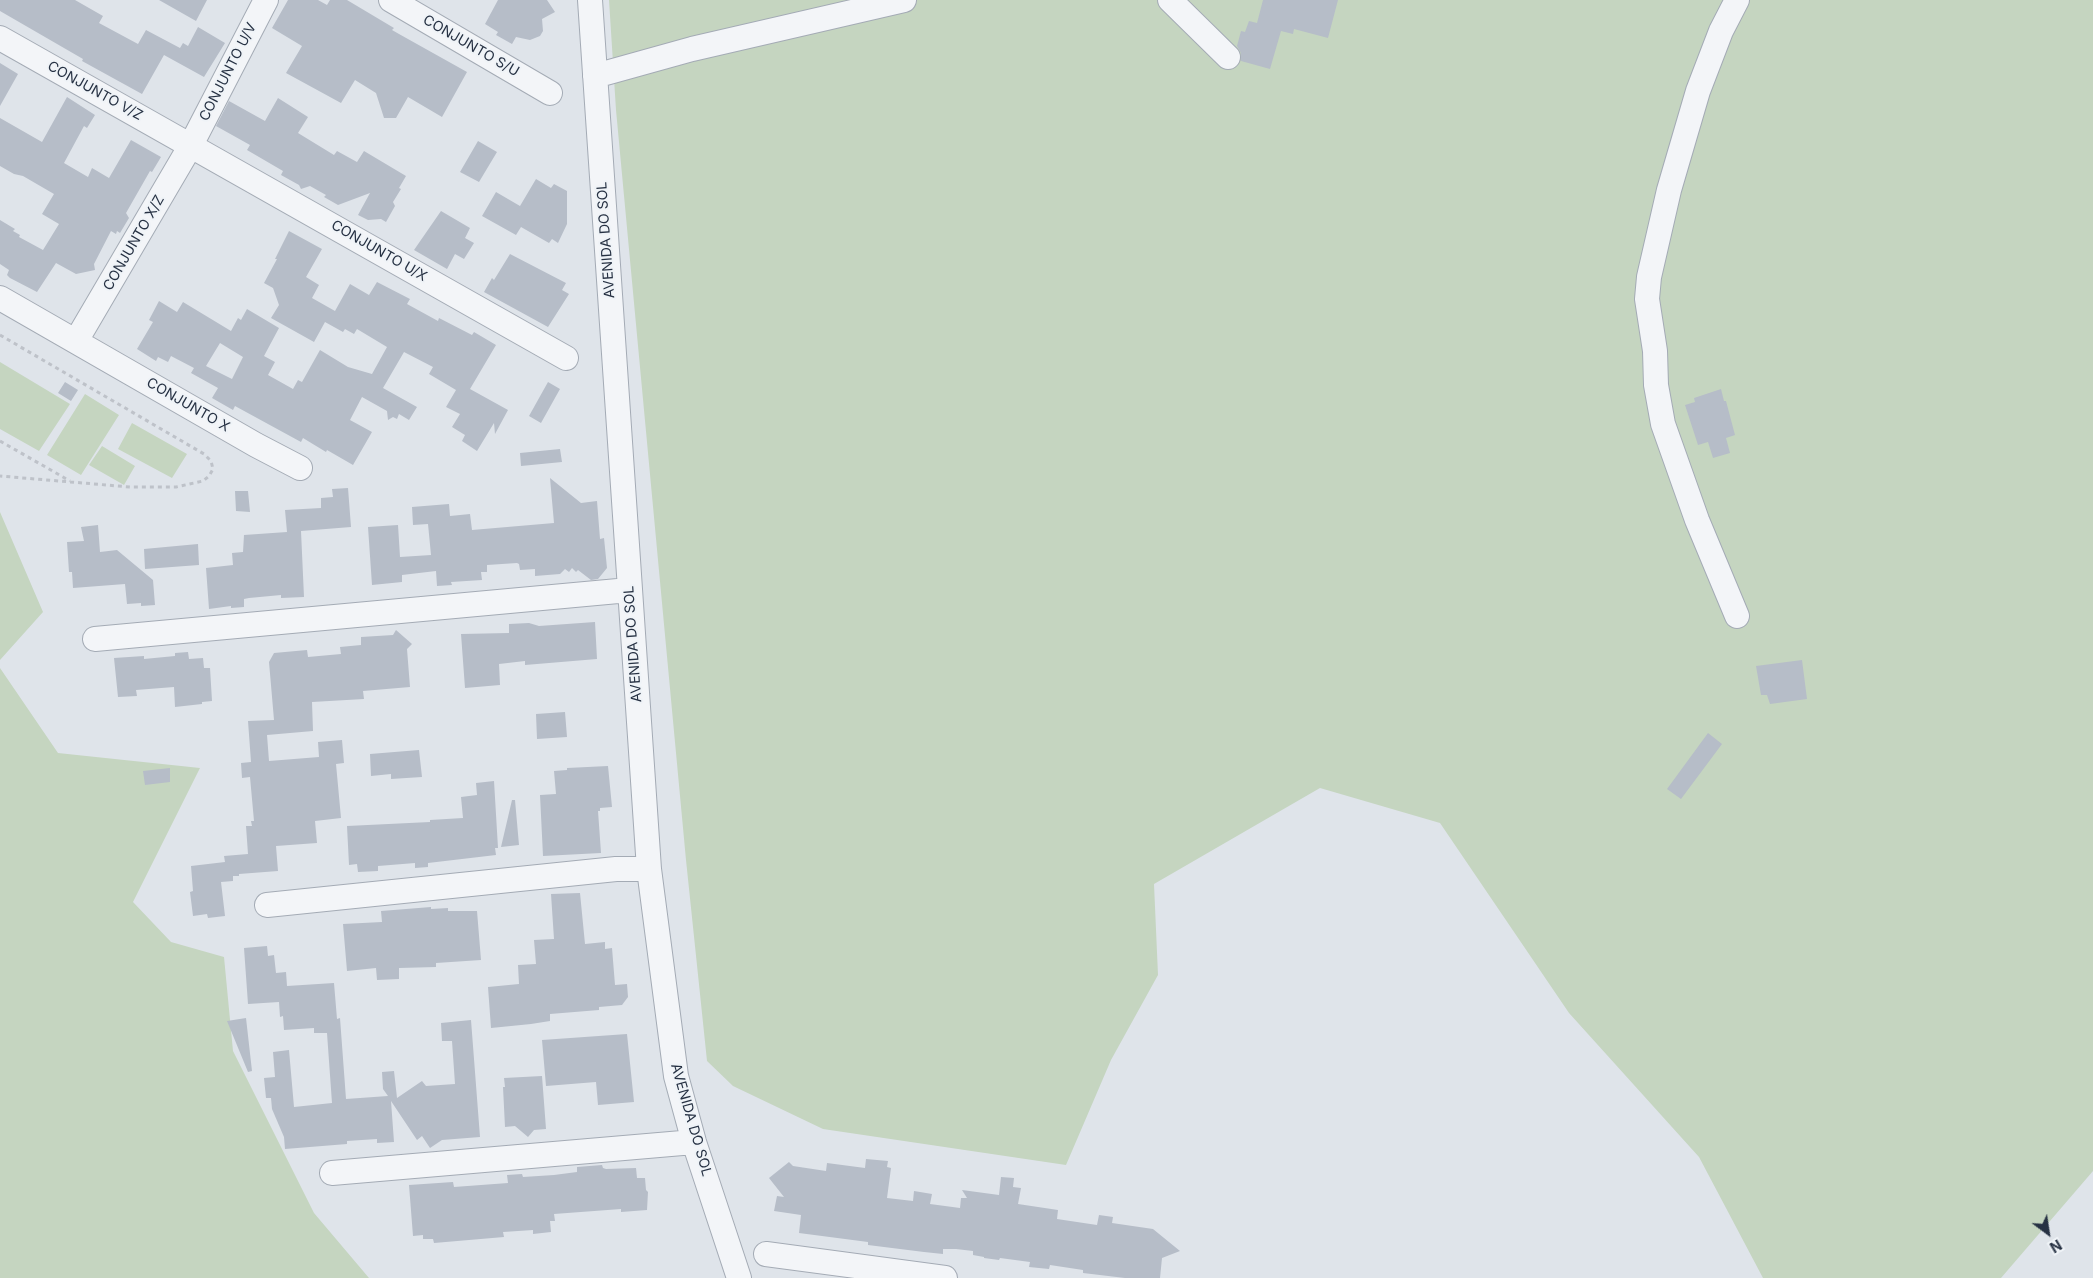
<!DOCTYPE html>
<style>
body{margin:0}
#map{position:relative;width:2093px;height:1278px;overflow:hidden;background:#dfe4ea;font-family:Inter,sans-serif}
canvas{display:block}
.north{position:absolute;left:2023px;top:1208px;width:50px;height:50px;-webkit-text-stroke:4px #eff3f7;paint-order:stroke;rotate:149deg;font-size:14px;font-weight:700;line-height:20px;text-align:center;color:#263143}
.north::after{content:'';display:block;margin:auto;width:18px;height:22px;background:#263143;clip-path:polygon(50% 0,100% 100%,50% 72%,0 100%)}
</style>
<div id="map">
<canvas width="2093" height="1278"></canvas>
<div class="north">N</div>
</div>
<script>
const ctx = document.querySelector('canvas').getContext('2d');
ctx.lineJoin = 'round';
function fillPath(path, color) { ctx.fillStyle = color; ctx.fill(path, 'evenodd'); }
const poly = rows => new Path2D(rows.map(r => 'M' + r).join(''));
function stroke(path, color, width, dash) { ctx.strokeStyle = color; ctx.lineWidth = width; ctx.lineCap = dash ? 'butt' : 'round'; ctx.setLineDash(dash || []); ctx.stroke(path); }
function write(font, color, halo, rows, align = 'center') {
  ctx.font = font + ' Inter,sans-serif'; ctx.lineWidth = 4; ctx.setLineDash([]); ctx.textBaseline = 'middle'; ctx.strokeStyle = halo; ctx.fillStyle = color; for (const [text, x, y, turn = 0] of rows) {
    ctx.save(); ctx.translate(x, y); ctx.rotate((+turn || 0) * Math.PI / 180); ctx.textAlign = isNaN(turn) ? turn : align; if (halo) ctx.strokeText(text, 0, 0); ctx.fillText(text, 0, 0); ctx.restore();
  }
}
fillPath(poly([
 [609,0,2093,0,2093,1171,2001,1278,1763,1278,1699,1157,1569,1013,1440,823,1320,788,1154,884,1158,975,1111,1060,1066,1165,823,1129,733,1086,707,1061,686,860,616,110],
 [0,362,70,404,39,451,0,429],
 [85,394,119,415,81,475,47,455],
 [132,423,187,454,172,478,118,449],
 [102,446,135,466,124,485,89,465],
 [0,512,43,612,0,660],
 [0,668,58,753,200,768,133,902,171,942,224,957,233,1051,314,1213,369,1278,0,1278]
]), '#c5d5c0');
fillPath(poly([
 [0,0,75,0,103,16,99,23,138,44,146,30,180,48,183,43,188,46,198,27,225,43,204,77,164,55,142,94,82,61,83,59,0,11],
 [159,0,207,0,196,21],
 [288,0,318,0,327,5,330,0,347,0,394,28,392,30,399,34,467,72,442,117,408,97,396,118,384,118,376,93,355,80,341,103,286,73,302,46,272,28],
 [498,0,547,0,555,12,542,19,543,31,540,36,530,40,516,37,512,44,496,35,498,32,485,24],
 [1263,0,1338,0,1328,38,1294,29,1293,34,1281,31,1270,69,1241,61,1241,53,1237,46,1241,31,1245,32,1249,21,1257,23],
 [0,63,18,74,0,106],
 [67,97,95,115,87,128,84,126,64,163,88,177,92,168,109,178,131,140,161,157,152,172,150,171,126,213,129,218,120,233,117,231,116,234,111,231,94,264,95,270,76,274,56,263,37,292,10,278,7,275,9,270,0,264,0,220,15,229,13,231,20,235,19,237,43,250,59,224,42,214,54,194,23,176,14,174,0,166,0,118,42,142],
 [278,98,308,117,298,133,334,155,337,151,357,162,364,151,406,176,399,188,401,189,393,202,395,206,386,222,381,219,368,220,358,215,370,193,338,205,324,197,326,195,310,186,301,189,299,185,281,175,283,171,247,150,250,145,216,126,229,101,265,121],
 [478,141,497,152,479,182,460,172],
 [536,179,551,188,554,184,567,191,567,224,558,243,552,239,549,243,521,227,516,235,482,216,496,192,520,206],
 [441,211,470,228,465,238,474,243,464,259,455,254,447,269,414,250],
 [289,231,322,249,306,277,319,285,312,298,335,311,350,284,369,295,377,282,410,299,407,304,438,321,439,318,472,335,474,332,496,345,470,389,508,410,495,434,494,423,477,451,462,441,465,435,452,427,460,414,446,407,456,390,429,374,433,367,404,352,383,388,417,407,409,420,399,414,397,419,393,417,388,420,387,411,362,397,350,420,372,432,353,465,327,450,326,452,303,438,301,442,235,406,233,410,212,398,218,388,191,373,194,368,171,356,168,362,158,357,156,361,137,349,153,322,149,320,159,301,177,312,183,302,231,331,238,318,241,320,247,309,279,328,264,356,275,362,268,375,293,389,298,380,302,382,320,350,348,367,372,374,387,347,357,329,354,334,345,329,343,332,325,322,314,342,271,318,279,305,273,288,264,283,277,259,275,259],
 [220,343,243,357,232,379,206,366],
 [510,254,566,283,562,290,569,294,548,327,484,292,492,278,494,280],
 [65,382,78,390,71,401,58,393],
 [548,382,560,389,541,423,529,416],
 [1721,389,1724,401,1726,401,1735,435,1726,438,1730,453,1713,458,1708,442,1698,445,1685,405,1695,402,1694,398],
 [560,449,562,462,521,466,520,453],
 [550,478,581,503,597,501,600,539,604,538,607,568,598,579,591,580,578,570,576,572,572,568,569,572,565,569,560,574,535,576,535,569,520,570,519,564,517,563,487,565,487,572,481,572,482,580,451,582,452,585,437,586,436,571,402,575,402,582,372,585,368,527,398,525,400,557,431,555,428,524,413,525,412,507,449,504,450,516,470,514,472,530,554,523],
 [348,488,351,527,301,531,304,597,281,598,281,595,249,598,244,599,244,607,231,608,231,606,209,609,206,568,233,565,232,553,243,552,244,535,287,532,285,510,321,508,321,498,333,497,332,489],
 [235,491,248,491,250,512,236,511],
 [98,525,100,552,117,550,153,580,155,605,141,606,141,603,127,604,125,584,73,588,72,572,69,572,67,542,84,541,81,527],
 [198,544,199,565,145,569,144,549],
 [595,622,597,659,525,665,525,661,499,664,500,685,465,688,461,634,509,633,509,624,529,623,539,626],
 [396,630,412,644,407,649,410,687,363,691,364,699,312,702,313,731,267,735,269,761,319,757,318,742,342,740,344,763,336,764,341,818,315,821,317,843,276,846,278,871,239,874,239,876,233,876,233,881,221,882,225,916,208,918,207,914,193,916,190,892,193,891,191,866,225,862,224,856,248,854,246,826,252,826,251,821,254,821,250,777,242,778,241,763,251,762,248,721,274,720,269,662,274,653,307,650,308,657,341,654,340,647,361,645,361,637,393,635],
 [188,652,189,659,203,658,204,668,210,668,212,701,202,702,202,704,175,707,174,687,136,690,137,696,118,697,114,658,144,656,144,659,175,656,175,653],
 [1802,660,1807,699,1770,704,1767,695,1761,695,1756,666],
 [565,712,567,737,537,739,536,714],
 [1708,733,1722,744,1681,799,1667,789],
 [419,750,422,777,391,779,391,774,371,776,370,754],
 [608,766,612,807,600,808,600,811,598,811,601,853,543,856,540,795,556,794,554,771,567,770,567,768],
 [170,768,170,782,145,785,143,771],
 [494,781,498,848,495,848,496,855,428,863,428,867,415,868,415,863,378,866,378,871,358,872,357,864,349,865,347,826,430,822,430,820,463,818,461,797,477,795,476,783],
 [512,800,515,800,519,845,501,847],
 [580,893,585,944,605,942,605,949,612,948,615,985,627,984,628,997,622,1005,599,1007,599,1010,550,1014,550,1021,531,1024,491,1028,488,987,519,984,518,965,536,964,534,940,554,939,551,894],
 [431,907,431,909,448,908,448,911,477,911,481,960,436,963,436,967,399,968,399,979,377,980,376,968,347,971,343,924,382,922,381,911],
 [267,946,268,956,274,955,276,973,286,972,287,986,334,983,337,1019,340,1018,346,1099,388,1096,383,1089,382,1072,394,1071,397,1098,422,1081,426,1086,455,1084,452,1041,442,1041,441,1023,471,1020,480,1137,442,1140,430,1148,422,1136,417,1140,391,1101,394,1142,377,1143,377,1139,347,1141,347,1144,285,1149,284,1137,272,1109,271,1098,266,1098,264,1078,275,1077,273,1052,289,1050,294,1107,332,1103,327,1033,314,1033,314,1028,284,1030,283,1016,280,1017,279,1002,248,1004,244,948],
 [246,1018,252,1071,248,1072,227,1021],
 [627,1034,634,1102,598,1105,596,1082,546,1086,542,1040],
 [542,1076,546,1129,534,1130,528,1137,515,1126,505,1127,503,1087,505,1087,504,1078],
 [866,1159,888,1161,887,1167,891,1168,887,1198,913,1201,914,1191,932,1194,930,1204,960,1208,961,1198,967,1198,962,1190,999,1195,1001,1177,1014,1178,1013,1187,1021,1188,1018,1204,1058,1210,1057,1219,1097,1225,1099,1215,1113,1217,1112,1223,1153,1229,1180,1251,1162,1258,1160,1278,1125,1278,1083,1273,1083,1270,1050,1265,1049,1269,1029,1267,1030,1262,1000,1258,999,1260,984,1258,984,1257,973,1255,973,1251,956,1249,943,1249,943,1254,924,1252,868,1245,868,1242,799,1233,801,1215,774,1211,777,1196,784,1197,769,1178,789,1162,793,1166,826,1171,827,1163,865,1168],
 [602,1165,603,1168,606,1169,636,1168,637,1178,645,1178,646,1190,648,1192,647,1210,621,1212,621,1209,554,1214,555,1221,550,1221,551,1232,533,1234,533,1230,503,1232,504,1237,434,1243,433,1239,423,1239,423,1235,413,1236,409,1185,453,1182,454,1187,508,1183,507,1175,522,1174,523,1177,554,1175,577,1172,577,1167]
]), '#b6bdc8');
const minor = poly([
 [391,0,550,93],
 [590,0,649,869,676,1076,694,1142,739,1278],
 [1170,0,1228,57],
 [0,38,566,358],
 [595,76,692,49,904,0],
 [0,298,256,445,300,468],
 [76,341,191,145,266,0],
 [1737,616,1697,520,1663,424,1656,385,1655,351,1647,299,1649,277,1669,190,1698,91,1721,31,1737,0],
 [95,639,629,590],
 [267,905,616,869,649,869],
 [332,1173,694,1142],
 [766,1254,945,1278]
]);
stroke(minor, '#a4abb5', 26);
stroke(poly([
 [0,335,204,454,211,461,213,469,209,476,203,481,176,487,130,487,0,476],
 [0,441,70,481]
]), '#bec2c9', 3, [4, 4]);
stroke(minor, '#f3f5f8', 24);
write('14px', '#263143', '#eff3f7', [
 ["CONJUNTO S/U",471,46,30],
 ["CONJUNTO U/V",228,72,-63],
 ["CONJUNTO V/Z",95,91,29],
 ["AVENIDA DO SOL",606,240,-94],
 ["CONJUNTO X/Z",134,243,-60],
 ["CONJUNTO U/X",379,251,30],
 ["CONJUNTO X",188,405,30],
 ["AVENIDA DO SOL",633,644,-94],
 ["AVENIDA DO SOL",691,1120,74]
]);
</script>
